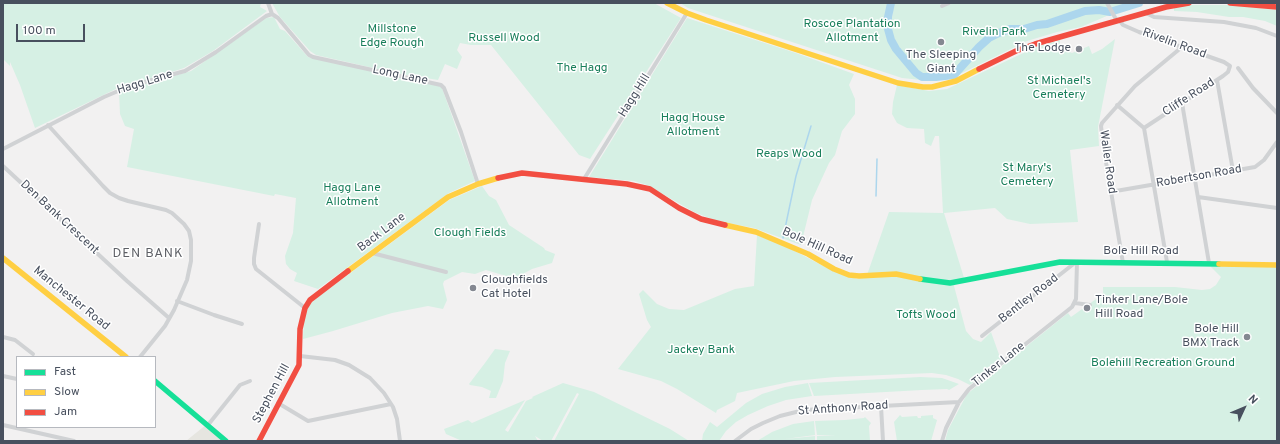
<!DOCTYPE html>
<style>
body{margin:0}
#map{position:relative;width:1280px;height:444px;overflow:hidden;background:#f2f1f1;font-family:Overpass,sans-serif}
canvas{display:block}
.frame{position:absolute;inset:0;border:4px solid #48505e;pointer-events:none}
.legend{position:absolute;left:16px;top:356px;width:140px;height:72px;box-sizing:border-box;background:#fff;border:1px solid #b6b9bf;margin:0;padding:5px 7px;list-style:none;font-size:12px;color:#48505e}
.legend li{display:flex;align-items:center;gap:8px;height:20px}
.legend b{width:20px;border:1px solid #b6b9bf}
.north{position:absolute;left:1224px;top:388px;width:40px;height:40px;-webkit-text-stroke:3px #fff;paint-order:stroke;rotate:46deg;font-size:11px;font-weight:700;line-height:16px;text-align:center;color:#48505e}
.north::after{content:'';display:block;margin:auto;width:14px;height:18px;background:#48505e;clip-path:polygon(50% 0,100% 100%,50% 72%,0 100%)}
.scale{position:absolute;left:16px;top:24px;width:69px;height:18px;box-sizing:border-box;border:2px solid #48505e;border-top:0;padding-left:5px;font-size:12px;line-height:14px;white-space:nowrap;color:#48505e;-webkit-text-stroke:3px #fff;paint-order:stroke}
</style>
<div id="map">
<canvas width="1280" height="444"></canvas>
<div class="frame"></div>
<ul class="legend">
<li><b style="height:5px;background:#16e098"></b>Fast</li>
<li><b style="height:5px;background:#ffcf43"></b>Slow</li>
<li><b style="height:5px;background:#f24e42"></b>Jam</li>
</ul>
<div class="north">N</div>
<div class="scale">100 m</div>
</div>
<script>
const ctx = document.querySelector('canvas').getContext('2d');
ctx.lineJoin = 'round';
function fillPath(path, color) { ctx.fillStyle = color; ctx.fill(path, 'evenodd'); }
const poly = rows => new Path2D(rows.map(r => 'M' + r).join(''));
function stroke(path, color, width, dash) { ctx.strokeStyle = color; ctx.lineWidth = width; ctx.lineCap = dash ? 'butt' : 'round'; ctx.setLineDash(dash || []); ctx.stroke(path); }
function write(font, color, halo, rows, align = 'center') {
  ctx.font = font + ' Overpass,sans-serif'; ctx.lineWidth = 3; ctx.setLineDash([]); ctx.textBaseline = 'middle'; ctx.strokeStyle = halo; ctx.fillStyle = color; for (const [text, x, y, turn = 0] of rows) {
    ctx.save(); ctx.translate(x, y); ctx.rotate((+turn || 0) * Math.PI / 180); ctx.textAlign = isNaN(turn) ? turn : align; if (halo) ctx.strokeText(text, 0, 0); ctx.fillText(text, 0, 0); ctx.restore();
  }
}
fillPath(poly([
 [207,424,226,441,186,441]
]), '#e6e5e0');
fillPath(poly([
 [3,3,261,3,260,7,267,11,213,51,184,68,144,81,120,87,35,128,20,85,10,62,10,66,3,59],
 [272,3,654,3,681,18,590,159,579,155,491,45,471,45,460,43,457,50,462,57,457,69,445,64,438,80,395,73,316,55,310,51,280,17],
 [680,3,888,3,886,15,887,17,887,32,890,45,893,49,897,44,893,36,891,25,894,3,939,3,943,7,954,3,1145,3,1123,9,1081,27,1057,32,1027,41,958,75,931,81,902,78,688,8],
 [1174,5,1231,5,1277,10,1277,26,1265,21,1243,17,1229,17,1197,12,1174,11],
 [274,17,280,29,285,31,308,57,439,86,442,88,475,181,449,193,318,289,294,281,297,273,290,269,286,264,285,256,293,233,296,198,275,194,274,196,127,167,134,129,125,126,120,114,119,92,191,71,266,18],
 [687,18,796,53,854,74,849,85,855,99,855,114,842,131,835,155,829,163,812,200,801,245,754,228,717,221,694,212,647,185,634,181,589,177],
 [1115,39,1098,127,1099,146,1070,150,1078,222,1030,224,1007,219,995,208,944,213,965,281,956,283,954,286,966,331,973,339,981,342,991,332,1001,360,970,385,958,379,946,375,932,373,835,377,794,381,737,393,735,401,717,410,716,413,677,389,661,381,618,369,651,327,647,320,639,294,643,290,657,304,669,309,684,310,735,289,754,286,757,235,785,246,833,271,857,279,877,275,867,275,889,212,943,213,939,136,935,136,931,146,925,143,924,129,907,128,897,123,892,114,893,102,897,85,929,91,947,89,1036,47,1060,40,1060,48,1072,53,1089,46,1092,54,1102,49],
 [482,186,489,196,496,200,509,225,544,248,545,250,555,254,552,263,532,269,521,275,516,279,486,270,475,274,462,272,444,281,443,284,447,300,443,309,428,306,392,313,333,331,303,339,304,318,307,309,312,302,318,297,449,200],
 [1210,266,1277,267,1277,441,945,441,948,430,967,394,1068,313,1071,317,1103,294,1103,287,1175,287,1202,290,1210,289,1216,285,1221,277],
 [495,349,510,351,505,363,503,381,496,398,489,398,491,391,482,387,470,385,469,384,485,363],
 [920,377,942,378,959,384,949,390,947,389,922,390,814,396,809,383],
 [563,383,594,392,670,429,689,441,554,441,579,394,577,393,551,441,543,441,535,436,538,441,462,441,446,434,444,429,468,420,472,423,525,400,505,430,508,432,526,401,533,398,532,397],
 [808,383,812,396,786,400,768,406,748,415,736,422,726,431,719,441,702,441,703,434,710,422,717,427,746,403,762,394,785,387],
 [900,415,902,417,917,416,918,418,921,418,921,416,933,415,933,418,937,420,931,441,897,441,894,422],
 [865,417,871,423,869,426,870,441,817,441,817,436,836,435,817,435,815,421,845,420,864,418],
 [814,421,815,435,785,439,815,436,815,441,757,441,772,432,793,424]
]), '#d6f0e4');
stroke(poly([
 [876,196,877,159],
 [783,238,796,176,811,126]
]), '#acd6ed', 1.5);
stroke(poly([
 [891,3,888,17,888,29,891,40,896,49,916,73,922,77,936,77,954,75,979,47,989,38,999,33,1010,29,1024,29,1037,25,1047,24,1085,11,1099,10,1110,12,1139,3]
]), '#acd6ed', 8);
stroke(poly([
 [268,3,272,14],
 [1107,3,1117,21],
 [942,6,949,3],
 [1146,13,1154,17,1224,22,1256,28,1277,36],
 [272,14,278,18,309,55,313,57,441,85,444,88,461,132,478,184],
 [1120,21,1123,25,1139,32,1224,62,1230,66,1228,72,1223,76,1144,128],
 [1238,68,1253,88,1277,113],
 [1217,80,1233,171],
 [1182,103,1209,263],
 [1117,105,1144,128,1167,262],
 [48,125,103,186,110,193,119,198,128,201,166,210,172,213,184,224,189,231,191,240,191,261,187,280,174,310,165,326,140,357],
 [3,149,104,97,130,86,185,71,216,52,266,16,272,14],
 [3,166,127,281,169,318],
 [584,179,687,13],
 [1110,192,1255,167,1264,160,1277,142],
 [1198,197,1277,208],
 [259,224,254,258,254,264,256,269,305,308],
 [372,253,446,272],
 [1123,263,1103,144,1101,126,1102,123,1135,86,1182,47],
 [177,301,214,315,242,324],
 [1075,303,1090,305],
 [982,336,1076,262],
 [3,337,15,340,33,354],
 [300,356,335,360,349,365,370,378,384,393,393,407,397,419,400,441],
 [3,376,17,379],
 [278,403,308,421,391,404],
 [881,406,883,441],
 [3,425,74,441],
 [208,425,240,385,250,381],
 [735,441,751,429,763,423,780,416,804,410,959,402],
 [942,441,946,428,959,402,969,389,1072,307,1076,299,1077,262]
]), '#d0d2d4', 4);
stroke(poly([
 [920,279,950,283,1060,262,1219,264],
 [155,381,226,441]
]), '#16e098', 5.5);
stroke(poly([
 [667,3,687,13,706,20,898,83,923,87,932,87,956,81,979,69],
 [725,225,756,232,808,254,834,269,849,275,859,276,896,274,920,279],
 [3,258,126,357],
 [1219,264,1277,265],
 [348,271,448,197,478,184,498,178]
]), '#ffcf43', 5.5);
stroke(poly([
 [1230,3,1277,7],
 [979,69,1016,51,1035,44,1166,7,1189,3],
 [498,178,522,173,627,184,650,189,679,208,701,219,725,225],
 [259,441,299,365,300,329,305,308,310,300,348,271]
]), '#f24e42', 5.5);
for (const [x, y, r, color] of [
 [941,42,4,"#848891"],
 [1079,49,4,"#848891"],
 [473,288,4,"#848891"],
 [1087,308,4,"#848891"],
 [1247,337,4,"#848891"]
]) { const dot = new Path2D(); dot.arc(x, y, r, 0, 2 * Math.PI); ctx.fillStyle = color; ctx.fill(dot); stroke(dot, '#fff', 1.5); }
write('12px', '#197f5b', '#fff', [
 ["Roscoe Plantation",852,25],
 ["Allotment",852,39],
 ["Millstone",392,30],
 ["Edge Rough",392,44],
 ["Rivelin Park",994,33],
 ["Russell Wood",504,39],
 ["The Hagg",582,69],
 ["St Michael's",1059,82],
 ["Cemetery",1059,96],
 ["Hagg House",693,119],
 ["Allotment",693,133],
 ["Reaps Wood",789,155],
 ["St Mary's",1027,169],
 ["Cemetery",1027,183],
 ["Hagg Lane",352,189],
 ["Allotment",352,203],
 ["Clough Fields",470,234],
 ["Tofts Wood",926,316],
 ["Jackey Bank",701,351],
 ["Bolehill Recreation Ground",1163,364]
]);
write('12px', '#48505e', '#fff', [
 ["Rivelin Road",1174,44,20],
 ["Long Lane",400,76,12],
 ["Hagg Lane",145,83,-17],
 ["Hagg Hill",635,96,-58],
 ["Cliffe Road",1189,98,-33],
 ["Waller Road",1107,162,82],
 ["Robertson Road",1199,177,-10],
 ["Den Bank Crescent",59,218,43],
 ["Back Lane",382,233,-37],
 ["Bole Hill Road",817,247,24],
 ["Bole Hill Road",1141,252],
 ["Manchester Road",71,299,39],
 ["Bentley Road",1029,299,-38],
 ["Tinker Lane",999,365,-39],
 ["Stephen Hill",272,394,-62],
 ["St Anthony Road",843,409,-4]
]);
write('12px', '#48505e', '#fff', [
 ["The Lodge",1071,49],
 ["The Sleeping",941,56,"center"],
 ["Giant",941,70,"center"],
 ["Cloughfields",481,281,"left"],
 ["Cat Hotel",481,295,"left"],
 ["Tinker Lane/Bole",1095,301,"left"],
 ["Hill Road",1095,315,"left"],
 ["Bole Hill",1239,330],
 ["BMX Track",1239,344]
], 'right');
ctx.letterSpacing = '1px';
write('13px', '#5d5f65', '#fff', [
 ["DEN BANK",148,254]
]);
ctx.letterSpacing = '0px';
</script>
